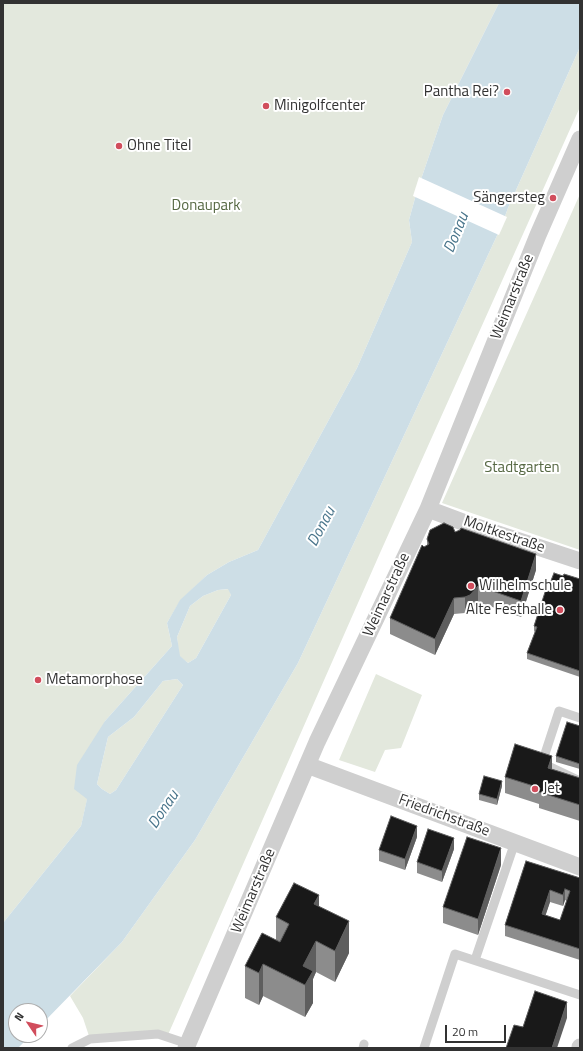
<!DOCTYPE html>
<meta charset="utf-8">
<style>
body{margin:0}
#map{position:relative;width:583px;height:1051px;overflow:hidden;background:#fff;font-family:"Titillium Web",sans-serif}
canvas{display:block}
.frame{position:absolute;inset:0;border:4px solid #323232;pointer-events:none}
.north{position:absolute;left:8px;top:1003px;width:40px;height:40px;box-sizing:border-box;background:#fff;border:1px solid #adadad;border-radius:50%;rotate:305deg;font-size:11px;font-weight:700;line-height:16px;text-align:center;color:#323232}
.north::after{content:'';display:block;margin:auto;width:14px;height:18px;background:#d14d5c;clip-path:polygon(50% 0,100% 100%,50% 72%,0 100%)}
.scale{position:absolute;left:445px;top:1025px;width:61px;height:18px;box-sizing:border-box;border:2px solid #323232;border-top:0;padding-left:5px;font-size:12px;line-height:14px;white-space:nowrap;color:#323232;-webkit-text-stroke:3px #fff;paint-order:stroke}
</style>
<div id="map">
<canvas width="583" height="1051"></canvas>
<div class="frame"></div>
<div class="north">N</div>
<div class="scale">20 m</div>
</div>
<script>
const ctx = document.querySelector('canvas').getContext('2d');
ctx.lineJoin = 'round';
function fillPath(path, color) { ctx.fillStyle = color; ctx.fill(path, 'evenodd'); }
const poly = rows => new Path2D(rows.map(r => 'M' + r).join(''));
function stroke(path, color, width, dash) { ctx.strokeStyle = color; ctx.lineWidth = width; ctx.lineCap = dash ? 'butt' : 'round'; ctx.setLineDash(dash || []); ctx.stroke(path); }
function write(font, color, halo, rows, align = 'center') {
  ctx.font = font + ' "Titillium Web",sans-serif'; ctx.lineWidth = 4; ctx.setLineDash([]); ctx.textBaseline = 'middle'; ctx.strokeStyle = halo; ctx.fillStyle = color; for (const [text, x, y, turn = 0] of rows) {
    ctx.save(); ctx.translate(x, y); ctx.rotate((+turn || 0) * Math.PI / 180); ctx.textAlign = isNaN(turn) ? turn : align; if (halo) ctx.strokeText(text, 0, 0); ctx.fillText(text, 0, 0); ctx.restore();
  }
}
fillPath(poly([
 [3,3,499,3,443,115,417,191,409,220,412,242,357,368,258,550,229,562,207,575,180,601,167,623,172,646,105,721,81,826,3,923],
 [580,47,580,107,380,553,167,1037,90,1039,83,1018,70,996,122,942,195,840,298,663,501,227,508,208],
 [580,194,580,550,442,503],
 [229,589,231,595,196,658,188,663,179,656,177,637,190,606,203,596,218,590],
 [376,674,422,695,401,748,385,750,375,772,339,760],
 [177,679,183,685,116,790,110,794,102,789,97,784,108,737,134,717,163,681]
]), '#e3e8dd');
fillPath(poly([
 [499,3,580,3,580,47,508,208,501,227,298,663,195,840,122,942,40,1026,40,1011,16,1011,16,1035,31,1035,18,1048,3,1048,3,923,81,826,87,799,74,789,77,765,105,721,172,646,167,623,180,600,207,575,229,562,258,550,357,368,412,242,409,220,417,191,443,115],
 [228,589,231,595,196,658,188,663,180,656,177,637,190,606,203,596,218,590],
 [177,679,183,685,116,790,110,794,102,789,97,784,108,737,134,717,163,681]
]), '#cddee6');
fillPath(poly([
 [419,177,507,217,499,235,413,196]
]), '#fff');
stroke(poly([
 [580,718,559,711,542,763,580,781],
 [475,960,515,842],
 [72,1048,90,1039,158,1034,188,1044],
 [363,1048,364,1044],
 [424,1048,455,954,580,995]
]), '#cfcfcf', 9);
stroke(poly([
 [428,509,468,524,580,561],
 [307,765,580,867],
 [186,1048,317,742,428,509,538,235,580,139],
 [580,1048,580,1047]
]), '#cfcfcf', 17);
fillPath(poly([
 [455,532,536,570,521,617,478,602,470,611,465,613,454,614,435,655,390,634,390,618,424,547,427,545,427,539],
 [563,576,580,579,580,677,527,659,527,653,535,632,534,631,534,626,550,583],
 [580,726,580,769,556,762,556,756],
 [552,769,580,778,580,821,539,808,539,804,505,793,505,777],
 [502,786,497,805,479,800,479,794],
 [417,837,405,870,379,861,379,850],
 [454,849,442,882,417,873,417,862],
 [526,861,580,878,580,960,505,936,505,925],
 [565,900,567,901,560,920,545,916,550,902,563,906],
 [501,865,478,935,443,923,443,907],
 [319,906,349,953,335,982,316,972,313,979,313,1003,305,1017,263,996,259,1005,245,998,245,966,276,940,276,917]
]), '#8c8c8c');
fillPath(poly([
 [536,554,536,570,521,617,521,601],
 [478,586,478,602,470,611,465,613,465,597],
 [454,598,454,614,435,655,435,639],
 [552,756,552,772,548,768],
 [502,781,502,786,497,805,497,799],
 [417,826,417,837,405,870,405,859],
 [454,838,454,849,442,882,442,871],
 [501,848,501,865,478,935,478,919],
 [565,889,565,900,563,906,563,895],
 [550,890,550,902,542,926,542,914],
 [319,895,319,927,314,904],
 [349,921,349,953,335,982,335,951],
 [316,941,316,972,313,979,313,1003,305,1017,305,985,303,966],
 [263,964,263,996,259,1005,259,973],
 [567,1002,567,1018,557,1048,552,1048]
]), '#5e5e5e');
const building = poly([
 [444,523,453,527,455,532,460,530,461,528,536,554,521,601,478,586,470,595,465,597,454,598,435,639,390,618,422,545,424,547,429,544,427,539,430,530,444,523],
 [554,573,563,576,564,574,580,579,580,671,527,653,537,627,534,626,548,583,550,583,554,573],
 [567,722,580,726,580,764,556,756,567,722],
 [515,744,552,756,548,768,580,778,580,805,539,792,540,788,505,777,515,744],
 [484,776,502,781,497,799,479,794,484,776],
 [391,816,417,826,405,859,379,850,391,816],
 [428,829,454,838,442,871,417,862,428,829],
 [467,837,501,848,478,919,443,907,467,837],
 [526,861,580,878,580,949,505,925,526,861],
 [565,889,570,891,560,920,542,914,550,890,563,895,565,889],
 [294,883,319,895,314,904,349,921,335,951,316,941,303,966,313,971,305,985,263,964,259,973,245,966,262,933,280,942,289,924,276,917,294,883],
 [535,991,567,1002,552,1048,506,1048,514,1025,523,1027,535,991]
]);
fillPath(building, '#191919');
stroke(building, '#5e5e5e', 1);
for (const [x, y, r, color] of [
 [507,92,4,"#d14d5c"],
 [266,106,4,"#d14d5c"],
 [119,146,4,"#d14d5c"],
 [553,198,4,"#d14d5c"],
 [471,586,4,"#d14d5c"],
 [560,610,4,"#d14d5c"],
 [38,680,4,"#d14d5c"],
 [535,789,4,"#d14d5c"]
]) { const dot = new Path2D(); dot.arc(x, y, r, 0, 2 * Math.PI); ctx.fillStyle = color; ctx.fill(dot); stroke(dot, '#fff', 1.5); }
write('15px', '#323232', '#fff', [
 ["Pantha Rei?",499,92,"right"],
 ["Minigolfcenter",274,106],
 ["Ohne Titel",127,146],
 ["Sängersteg",545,198,"right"],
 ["Wilhelmschule",479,586],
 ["Alte Festhalle",552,610,"right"],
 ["Metamorphose",46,680],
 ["Jet",543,789]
], 'left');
write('15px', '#576944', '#fff', [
 ["Donaupark",206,206],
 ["Stadtgarten",522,468]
]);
write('15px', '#323232', '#fff', [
 ["Weimarstraße",513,297,-68],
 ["Moltkestraße",504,535,19],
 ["Weimarstraße",387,595,-65],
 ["Friedrichstraße",444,816,20],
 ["Weimarstraße",254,891,-67]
]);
write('italic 16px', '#49758b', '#fff', [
 ["Donau",457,233,-68],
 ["Donau",322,527,-62],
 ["Donau",164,810,-56]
]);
</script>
